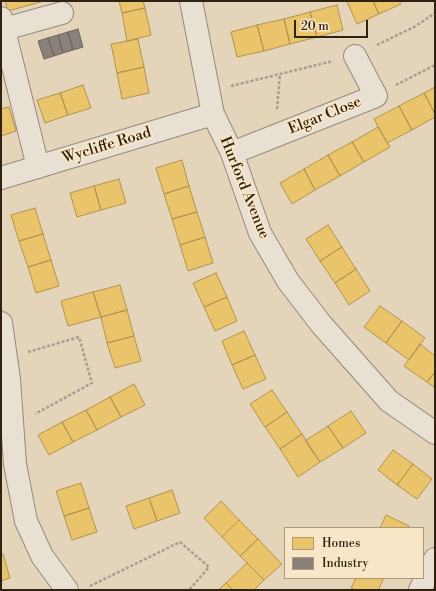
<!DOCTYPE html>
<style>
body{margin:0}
#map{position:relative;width:436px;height:591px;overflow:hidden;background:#e4d4ba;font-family:"Libre Bodoni",serif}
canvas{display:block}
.frame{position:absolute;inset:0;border:2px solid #2f2211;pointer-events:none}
.legend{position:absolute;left:284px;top:527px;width:140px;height:52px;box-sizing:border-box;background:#f9e6c7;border:1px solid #a8987e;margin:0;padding:5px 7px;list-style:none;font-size:12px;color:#2f2211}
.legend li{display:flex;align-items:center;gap:8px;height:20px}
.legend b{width:20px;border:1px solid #a8987e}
.scale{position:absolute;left:294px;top:20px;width:74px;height:18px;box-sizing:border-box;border:2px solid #2f2211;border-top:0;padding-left:5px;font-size:12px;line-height:14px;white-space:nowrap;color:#2f2211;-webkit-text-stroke:3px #f9e6c7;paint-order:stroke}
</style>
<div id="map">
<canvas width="436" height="591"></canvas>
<div class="frame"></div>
<ul class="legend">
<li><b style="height:11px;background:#e9c46a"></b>Homes</li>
<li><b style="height:11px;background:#8a817c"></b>Industry</li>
</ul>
<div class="scale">20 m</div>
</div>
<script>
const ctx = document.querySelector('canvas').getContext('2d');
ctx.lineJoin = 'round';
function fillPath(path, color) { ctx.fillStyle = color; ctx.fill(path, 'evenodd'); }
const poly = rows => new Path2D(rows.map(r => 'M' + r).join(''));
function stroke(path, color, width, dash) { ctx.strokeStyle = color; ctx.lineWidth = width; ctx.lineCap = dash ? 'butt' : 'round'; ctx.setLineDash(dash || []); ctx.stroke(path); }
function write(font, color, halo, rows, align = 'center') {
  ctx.font = font + ' "Libre Bodoni",serif'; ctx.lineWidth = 4; ctx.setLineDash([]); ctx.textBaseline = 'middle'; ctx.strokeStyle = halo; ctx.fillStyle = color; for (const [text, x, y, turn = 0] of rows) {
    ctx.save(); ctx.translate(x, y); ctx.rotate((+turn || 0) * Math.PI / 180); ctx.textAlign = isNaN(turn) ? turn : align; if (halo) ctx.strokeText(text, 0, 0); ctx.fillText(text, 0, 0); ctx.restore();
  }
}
const homes = poly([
 [5,1,44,1,8,11,5,1],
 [119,1,143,1,145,8,122,13,119,1],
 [348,1,373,1,379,14,357,24,347,2,348,1],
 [373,1,399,1,401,4,379,14,373,1],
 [337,5,343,30,317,37,310,12,337,5],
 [145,8,151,35,127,41,122,13,145,8],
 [310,12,317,37,290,44,284,19,310,12],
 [284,19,290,44,264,51,257,25,284,19],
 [257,25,264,51,237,57,231,32,257,25],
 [138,39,144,67,117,73,111,44,138,39],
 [144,67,149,93,122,99,117,73,144,67],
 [83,85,91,108,68,115,60,93,83,85],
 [435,87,435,114,424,93,435,87],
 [60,93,68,115,45,123,37,100,60,93],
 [424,93,435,114,435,117,412,130,399,106,424,93],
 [399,106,412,130,387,143,374,119,399,106],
 [9,107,16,131,1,136,1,109,9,107],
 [378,127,390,147,364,162,352,142,378,127],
 [352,142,364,162,340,176,328,155,352,142],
 [328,155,340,176,315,190,304,169,328,155],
 [182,160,189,186,164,194,156,168,182,160],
 [304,169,315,190,292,204,280,183,304,169],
 [119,179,126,203,101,210,94,186,119,179],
 [94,186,101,210,77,217,70,193,94,186],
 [189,186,197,212,172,219,164,194,189,186],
 [35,208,43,234,19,241,11,215,35,208],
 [197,212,205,237,180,245,172,219,197,212],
 [328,225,342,247,320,261,306,239,328,225],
 [43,234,51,260,28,267,19,241,43,234],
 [205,237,213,263,188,271,180,245,205,237],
 [342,247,356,269,335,283,320,261,342,247],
 [51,260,59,286,36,293,28,267,51,260],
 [356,269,370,291,349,305,335,283,356,269],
 [216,273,227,297,204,307,193,283,216,273],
 [120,285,127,310,101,317,93,292,120,285],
 [93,292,101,317,68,326,61,301,93,292],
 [227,297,237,321,215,331,204,307,227,297],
 [380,306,402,321,386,343,364,327,380,306],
 [127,310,134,336,107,343,101,317,127,310],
 [402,321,425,338,409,360,386,343,402,321],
 [244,331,255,355,232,365,222,341,244,331],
 [134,336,141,361,115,368,107,343,134,336],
 [420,344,435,356,435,372,427,382,404,366,420,344],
 [255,355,266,379,243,389,232,365,255,355],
 [435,372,435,388,427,382,435,372],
 [134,384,145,405,121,417,110,397,134,384],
 [272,390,287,412,265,427,250,404,272,390],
 [110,397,121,417,97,430,86,410,110,397],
 [86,410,97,430,73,442,62,422,86,410],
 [351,411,366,433,343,448,328,426,351,411],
 [287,412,302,434,280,449,265,427,287,412],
 [62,422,73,442,49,455,38,435,62,422],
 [328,426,343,448,320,462,305,441,328,426],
 [302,434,320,462,298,477,280,449,302,434],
 [393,450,413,464,397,485,378,470,393,450],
 [413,464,432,479,417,499,397,485,413,464],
 [81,483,89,508,64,516,56,491,81,483],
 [172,490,180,513,157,521,149,498,172,490],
 [149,498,157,521,134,529,126,506,149,498],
 [221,501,239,520,222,537,204,518,221,501],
 [89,508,97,532,72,540,64,516,89,508],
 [386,515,409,526,408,528,380,528,386,515],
 [239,520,258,539,240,556,222,537,239,520],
 [258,539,282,564,264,580,240,556,258,539],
 [1,554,3,554,10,578,1,581,1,554],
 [247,563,264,580,254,590,233,590,226,583,247,563],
 [356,578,384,578,378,590,356,590,351,588,356,578],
 [226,583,233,590,218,590,226,583]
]);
fillPath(homes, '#e9c46a');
stroke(homes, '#b1934f', 1);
const industry = poly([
 [78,29,83,47,73,50,68,32,78,29],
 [68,32,73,50,63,53,58,35,68,32],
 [58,35,63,53,54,56,48,38,58,35],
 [48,38,54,56,44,59,38,41,48,38]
]);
fillPath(industry, '#8a817c');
stroke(industry, '#6f645c', 1);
const minor = poly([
 [191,1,213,114,232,153,260,233,288,281,321,324,389,401,435,433],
 [1,18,38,167],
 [1,30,62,13],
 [232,153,376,96,355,56],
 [1,178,213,114],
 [1,323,9,379,15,464,26,521,42,556,67,590],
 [420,590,435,559]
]);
stroke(minor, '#948a7a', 24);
stroke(poly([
 [377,45,416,26,435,13],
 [396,85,435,65],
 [231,86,333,61],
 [277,109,280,74],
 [28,352,79,337,92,383,35,414],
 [90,586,180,542,209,567,189,590]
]), '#a59e93', 2.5, [3, 2]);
stroke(minor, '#e8e0d3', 22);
write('15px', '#2f2211', '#f9e6c7', [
 ["Elgar Close",325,116,-22],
 ["Wycliffe Road",107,146,-17],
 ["Hurford Avenue",244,188,68]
]);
</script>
